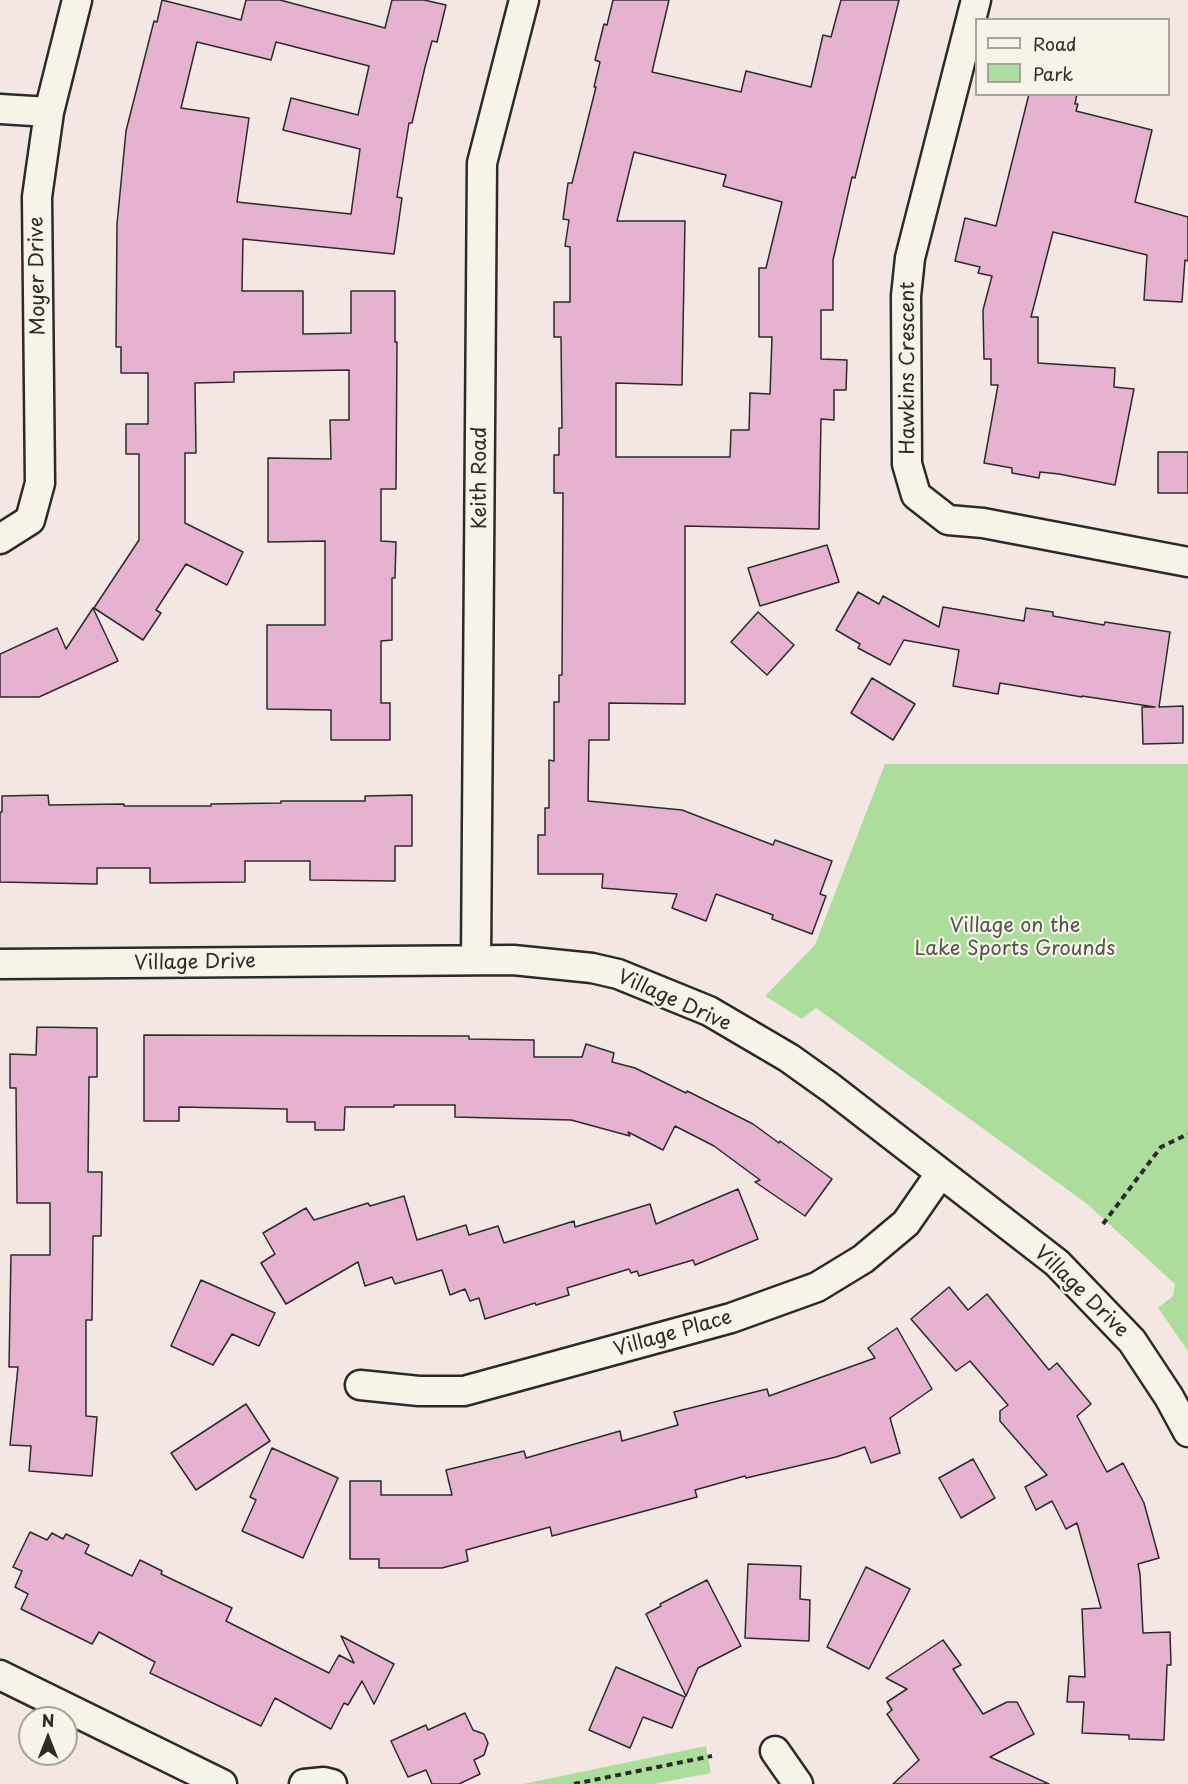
<!DOCTYPE html>
<style>
body{margin:0}
#map{position:relative;width:1188px;height:1784px;overflow:hidden;background:#f3e6e3;font-family:"Playpen Sans",sans-serif}
canvas{display:block}
.legend{position:absolute;left:975px;top:18px;width:195px;height:78px;box-sizing:border-box;background:#f7f3e8;border:2px solid #a5a39c;margin:0;padding:8px 10px;list-style:none;font-size:18px;color:#2b2b2b}
.legend li{display:flex;align-items:center;gap:12px;height:30px}
.legend b{width:30px;border:2px solid #a5a39c}
.north{position:absolute;left:18px;top:1706px;width:60px;height:60px;box-sizing:border-box;background:#f7f3e8;border:2px solid #a5a39c;border-radius:50%;rotate:0deg;font-size:16px;font-weight:700;line-height:24px;text-align:center;color:#2b2b2b}
.north::after{content:'';display:block;margin:auto;width:21px;height:27px;background:#2b2b2b;clip-path:polygon(50% 0,100% 100%,50% 72%,0 100%)}
</style>
<div id="map">
<canvas width="1188" height="1784"></canvas>
<ul class="legend">
<li><b style="height:8px;background:#f7f3e8"></b>Road</li>
<li><b style="height:16px;background:#addd9d"></b>Park</li>
</ul>
<div class="north">N</div>
</div>
<script>
const ctx = document.querySelector('canvas').getContext('2d');
ctx.lineJoin = 'round';
function fillPath(path, color) { ctx.fillStyle = color; ctx.fill(path, 'evenodd'); }
const poly = rows => new Path2D(rows.map(r => 'M' + r).join(''));
function stroke(path, color, width, dash) { ctx.strokeStyle = color; ctx.lineWidth = width; ctx.lineCap = dash ? 'butt' : 'round'; ctx.setLineDash(dash || []); ctx.stroke(path); }
function write(font, color, halo, rows, align = 'center') {
  ctx.font = font + ' "Playpen Sans",sans-serif'; ctx.lineWidth = 4.5; ctx.setLineDash([]); ctx.textBaseline = 'middle'; ctx.strokeStyle = halo; ctx.fillStyle = color; for (const [text, x, y, turn = 0] of rows) {
    ctx.save(); ctx.translate(x, y); ctx.rotate((+turn || 0) * Math.PI / 180); ctx.textAlign = isNaN(turn) ? turn : align; if (halo) ctx.strokeText(text, 0, 0); ctx.fillText(text, 0, 0); ctx.restore();
  }
}
fillPath(poly([
 [885,764,1188,764,1188,1351,1158,1308,1173,1296,1175,1284,1086,1203,816,1008,802,1019,765,996,815,945],
 [706,1746,711,1773,653,1784,523,1784]
]), '#addd9d');
const building = poly([
 [162,0,241,20,246,0,280,0,385,28,392,0,424,0,446,5,437,42,432,41,425,67,412,123,409,123,397,197,402,198,394,254,243,239,242,291,303,291,303,334,351,333,351,291,395,291,395,342,397,342,396,489,381,489,381,541,396,542,395,578,392,578,392,640,381,641,381,703,390,703,390,740,331,740,331,710,267,709,267,625,325,625,325,541,268,542,268,458,331,459,330,420,349,420,349,370,234,372,234,382,195,383,196,453,185,453,185,523,243,552,227,585,186,564,156,610,161,613,143,640,94,608,139,540,139,454,126,454,126,424,148,424,148,373,121,373,121,347,116,347,117,224,126,131,154,21,157,22,162,0],
 [197,42,271,60,276,42,369,66,358,115,291,98,283,130,360,149,351,214,237,202,249,118,181,108,197,42],
 [613,0,669,0,652,72,741,92,746,71,811,87,823,35,831,37,841,0,899,0,855,178,852,177,833,260,833,310,821,310,821,359,847,360,846,390,834,390,834,420,821,419,819,529,685,526,685,704,609,703,609,740,589,740,588,801,682,810,773,845,775,840,832,861,820,894,826,896,812,934,772,919,773,915,716,894,706,921,672,908,677,894,602,888,603,874,538,874,538,835,545,835,545,808,549,808,549,760,554,761,554,702,559,702,559,675,562,675,563,493,554,493,554,455,559,455,559,428,562,428,561,337,554,337,554,302,570,302,570,247,565,246,569,220,563,219,568,183,572,183,596,87,594,87,600,62,595,60,604,24,607,25,613,0],
 [634,152,726,175,723,186,782,202,766,268,759,268,759,337,772,337,770,394,750,393,749,430,731,430,730,457,616,457,616,383,682,385,685,221,617,221,634,152],
 [1029,94,1077,94,1075,104,1078,104,1076,111,1152,130,1135,202,1188,217,1188,261,1185,260,1182,302,1144,300,1147,255,1053,232,1031,317,1038,317,1038,363,1115,368,1114,387,1134,389,1115,485,1059,474,1040,472,1039,478,1012,473,1012,468,984,463,998,385,991,385,991,359,984,359,983,310,992,276,978,273,980,267,955,261,965,218,996,226,1029,94],
 [1158,452,1188,452,1188,493,1158,493,1158,452],
 [827,545,839,582,760,606,748,568,827,545],
 [858,592,879,604,883,596,939,627,943,607,1024,621,1026,608,1053,612,1053,616,1104,625,1105,622,1170,632,1159,707,1183,706,1183,743,1143,744,1142,707,1155,707,1082,696,1082,697,1000,683,998,694,953,686,959,650,904,640,890,665,858,648,860,644,836,630,858,592],
 [93,608,118,661,39,697,0,697,0,654,57,628,66,649,93,608],
 [758,612,794,645,767,675,731,642,758,612],
 [872,678,915,704,893,740,851,713,872,678],
 [48,795,49,805,124,804,124,806,211,806,211,804,281,803,281,801,365,801,365,796,412,795,412,846,395,846,395,881,310,880,310,861,245,861,245,882,150,883,150,868,97,868,97,884,0,882,0,812,2,812,2,796,48,795],
 [37,1027,97,1028,97,1077,89,1077,88,1172,102,1172,101,1236,93,1236,92,1320,86,1320,86,1416,97,1417,92,1476,29,1471,31,1446,10,1445,18,1367,9,1367,11,1255,50,1255,50,1203,17,1203,16,1088,10,1088,10,1054,36,1055,37,1027],
 [144,1035,469,1036,469,1039,534,1040,534,1057,582,1057,586,1044,614,1053,612,1062,635,1068,686,1093,687,1091,753,1124,779,1143,780,1141,832,1179,805,1216,755,1182,760,1180,714,1146,675,1126,663,1150,628,1132,630,1136,571,1120,455,1117,455,1105,394,1105,394,1107,345,1107,344,1130,315,1130,315,1122,287,1122,287,1109,179,1107,179,1121,144,1121,144,1035],
 [738,1189,758,1239,695,1265,693,1260,639,1276,637,1271,631,1273,629,1269,567,1288,569,1295,536,1305,535,1303,485,1319,479,1298,470,1301,465,1289,450,1295,442,1270,395,1284,392,1277,365,1286,358,1262,286,1304,261,1263,275,1254,263,1233,306,1208,314,1220,368,1203,370,1206,404,1196,417,1240,466,1225,469,1235,498,1226,504,1243,574,1221,575,1227,650,1204,656,1224,738,1189],
 [201,1280,275,1313,259,1346,232,1334,213,1365,171,1346,201,1280],
 [949,1287,968,1310,987,1294,1049,1370,1057,1363,1091,1404,1077,1416,1107,1472,1123,1463,1144,1503,1159,1558,1138,1564,1140,1574,1143,1633,1170,1632,1171,1665,1167,1665,1164,1740,1129,1739,1129,1735,1082,1733,1084,1702,1067,1702,1069,1676,1085,1677,1082,1609,1101,1608,1077,1523,1066,1529,1052,1501,1036,1510,1025,1487,1047,1475,1000,1421,1000,1411,1008,1405,970,1361,956,1371,911,1319,949,1287],
 [897,1328,932,1389,890,1418,900,1453,871,1463,865,1447,836,1457,746,1478,745,1476,695,1490,697,1497,552,1536,550,1527,466,1550,468,1561,442,1568,379,1568,379,1559,350,1559,350,1481,381,1481,381,1495,452,1495,446,1470,524,1451,526,1458,620,1431,622,1441,678,1425,674,1412,767,1389,769,1396,875,1358,868,1348,897,1328],
 [246,1404,270,1441,196,1490,171,1453,246,1404],
 [272,1448,338,1478,303,1558,242,1531,256,1500,250,1497,272,1448],
 [973,1459,995,1498,961,1518,939,1478,973,1459],
 [30,1532,47,1540,52,1533,63,1539,66,1534,89,1545,85,1553,132,1576,140,1560,162,1571,161,1574,232,1608,226,1621,329,1673,339,1655,354,1663,341,1636,394,1664,374,1704,362,1681,348,1705,344,1703,331,1729,275,1698,261,1726,150,1673,155,1662,99,1632,92,1644,21,1609,28,1594,15,1587,22,1571,13,1567,30,1532],
 [748,1564,801,1566,800,1599,810,1600,809,1641,745,1638,748,1564],
 [866,1567,910,1589,869,1669,827,1647,866,1567],
 [707,1580,741,1646,698,1668,686,1696,646,1614,661,1606,660,1604,707,1580],
 [943,1640,961,1665,953,1669,983,1714,1007,1702,1017,1702,1034,1734,990,1757,1049,1784,893,1784,919,1760,887,1714,892,1710,887,1702,907,1689,886,1678,943,1640],
 [616,1667,685,1697,672,1728,643,1717,630,1748,589,1730,616,1667],
 [465,1713,473,1730,484,1734,488,1743,484,1755,474,1760,480,1774,459,1784,432,1784,426,1770,408,1777,391,1741,426,1725,428,1730,465,1713]
]);
fillPath(building, '#e5b2d0');
stroke(building, '#2b2b2b', 1.5);
const street = poly([
 [976,0,910,258,906,296,907,464,916,495,948,520,983,523,1188,562],
 [0,109,49,112],
 [0,539,30,520,40,483,37,197,49,112,77,0],
 [476,960,482,163,524,0],
 [0,964,513,960,592,968,618,974,709,1011,789,1058,831,1088,1057,1263,1132,1341,1169,1397,1188,1432],
 [360,1385,419,1391,464,1391,731,1318,817,1287,863,1259,906,1223,940,1174],
 [0,1675,222,1784],
 [775,1751,798,1784],
 [304,1784,324,1782,332,1784]
]);
stroke(street, '#2b2b2b', 33);
stroke(poly([
 [1103,1224,1161,1147,1188,1134],
 [574,1784,712,1756]
]), '#2b2b2b', 4, [6, 4.5]);
stroke(street, '#f7f3e8', 28);
write('20px', '#2b2b2b', '#f7f3e8', [
 ["Moyer Drive",38,276,-91],
 ["Hawkins Crescent",908,368,-90],
 ["Keith Road",480,478,-90],
 ["Village Drive",195,963,-1],
 ["Village Drive",674,1001,24],
 ["Village Drive",1081,1292,44],
 ["Village Place",673,1334,-16]
]);
write('20px', '#4c5848', '#f7f3e8', [
 ["Village on the",1015,926],
 ["Lake Sports Grounds",1015,949]
]);
</script>
